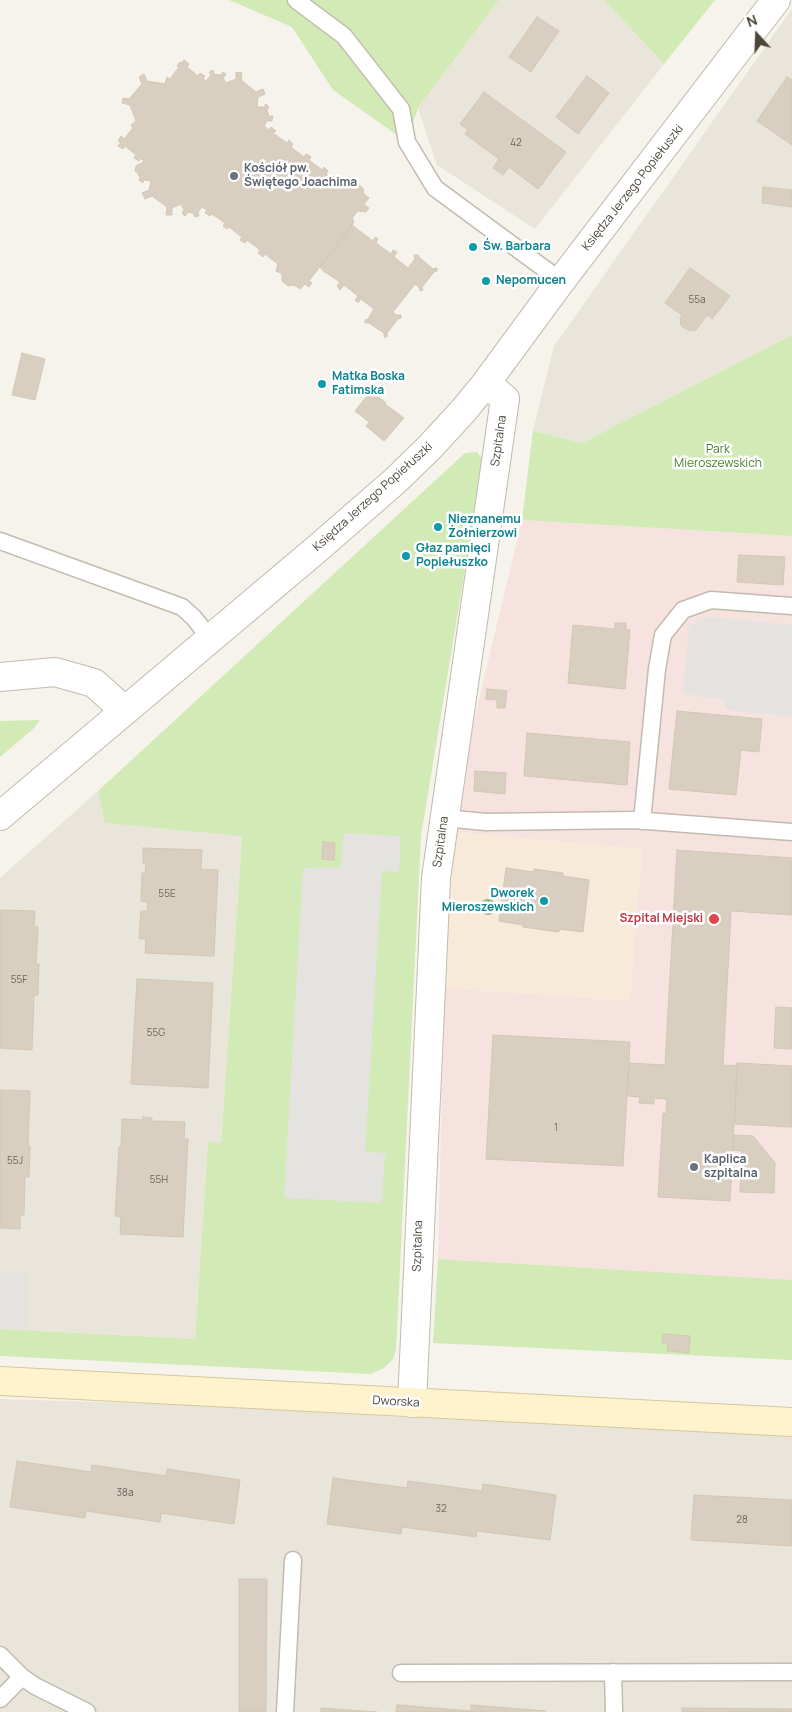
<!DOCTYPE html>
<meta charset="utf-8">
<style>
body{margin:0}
#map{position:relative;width:792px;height:1712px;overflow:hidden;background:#f6f3ec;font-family:Manrope,sans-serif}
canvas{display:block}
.north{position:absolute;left:732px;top:10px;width:50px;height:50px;-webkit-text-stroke:4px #fff;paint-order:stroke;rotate:340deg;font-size:14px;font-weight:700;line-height:20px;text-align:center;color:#4b4439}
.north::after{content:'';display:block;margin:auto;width:18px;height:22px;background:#4b4439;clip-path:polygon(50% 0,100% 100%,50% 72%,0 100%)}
</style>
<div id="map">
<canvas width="792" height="1712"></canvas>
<div class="north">N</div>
</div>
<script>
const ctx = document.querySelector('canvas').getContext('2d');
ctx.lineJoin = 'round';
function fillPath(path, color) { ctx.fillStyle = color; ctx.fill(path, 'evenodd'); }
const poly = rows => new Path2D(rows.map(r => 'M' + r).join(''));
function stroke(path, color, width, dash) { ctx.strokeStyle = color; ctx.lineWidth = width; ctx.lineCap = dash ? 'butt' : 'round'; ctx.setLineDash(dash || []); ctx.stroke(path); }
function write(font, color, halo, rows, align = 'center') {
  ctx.font = font + ' Manrope,sans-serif'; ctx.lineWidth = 5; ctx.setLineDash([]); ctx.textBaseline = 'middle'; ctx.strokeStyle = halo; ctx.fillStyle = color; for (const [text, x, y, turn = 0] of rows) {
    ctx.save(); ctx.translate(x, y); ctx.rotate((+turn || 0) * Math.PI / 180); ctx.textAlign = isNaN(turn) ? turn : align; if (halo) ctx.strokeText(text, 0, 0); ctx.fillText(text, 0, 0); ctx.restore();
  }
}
fillPath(poly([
 [499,0,604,0,664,64,535,229,437,165,418,108],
 [792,9,792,335,582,443,533,431,554,346],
 [98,791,106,823,242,835,221,1143,208,1141,195,1339,0,1329,0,878],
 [0,1399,193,1405,401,1417,792,1435,792,1712,0,1712]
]), '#eae5da');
fillPath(poly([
 [455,832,642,849,630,1001,444,988]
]), '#f7ead8');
fillPath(poly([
 [522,520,792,536,792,1280,438,1259,444,988,630,1001,642,849,455,832,457,791]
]), '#f6e3e0');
fillPath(poly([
 [229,0,499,0,418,108,407,142,333,90,292,27],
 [604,0,715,0,664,64],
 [792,335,792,536,522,520,533,431,582,443],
 [477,452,483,460,421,836,396,1350,393,1359,384,1368,371,1374,0,1356,0,1329,195,1339,208,1141,221,1143,242,836,105,823,98,791,465,453],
 [40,720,33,729,0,757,0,721],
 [438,1259,792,1280,792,1360,433,1343]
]), '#d2eab5');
fillPath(poly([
 [709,617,792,625,792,717,726,710,723,699,683,694,689,626],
 [344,833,401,836,399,872,382,871,365,1152,385,1153,382,1203,284,1198,303,868,341,867],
 [0,1272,28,1274,27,1329,0,1328]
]), '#e5e3e0');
const building = poly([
 [537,17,559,31,531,72,509,57,537,17],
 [184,60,189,64,187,67,198,76,200,73,205,76,203,79,206,81,211,75,209,72,213,70,214,74,221,75,223,72,226,74,223,78,226,83,236,79,236,72,242,73,241,80,256,92,263,89,265,94,258,97,257,105,258,107,264,107,266,104,269,107,267,110,269,116,273,116,272,121,267,121,264,126,269,130,271,127,276,131,273,133,287,143,289,140,293,144,291,147,304,157,306,154,311,157,309,160,322,170,324,167,328,171,326,174,339,184,341,181,343,183,346,180,350,184,357,184,363,188,364,194,369,198,364,204,369,208,366,212,358,211,352,218,354,222,352,225,309,281,312,283,309,287,305,284,300,289,294,285,288,286,282,281,282,274,276,271,278,264,265,254,263,257,258,253,260,250,247,240,245,243,240,240,242,237,229,227,227,229,223,226,225,223,212,214,210,216,205,213,207,210,202,207,198,212,199,216,195,217,193,213,188,212,185,216,182,213,184,210,181,204,172,208,172,215,166,215,167,207,152,196,145,199,142,193,149,190,151,181,144,180,143,183,139,180,140,178,137,172,135,171,136,166,142,163,144,161,141,158,139,161,134,158,136,155,125,146,123,149,118,146,121,142,118,141,121,136,124,139,133,128,131,125,136,121,130,105,122,103,123,98,129,99,142,84,139,77,144,74,147,81,165,84,167,77,170,79,179,67,177,66,180,62,182,63,184,60],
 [587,76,609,93,578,134,556,117,587,76],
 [787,77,792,80,792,145,757,121,787,77],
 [484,92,566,152,538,189,509,167,503,175,493,168,499,159,465,134,468,130,460,124,484,92],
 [763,187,792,190,792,207,762,203,763,187],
 [352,225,373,241,375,237,378,239,376,243,391,254,393,250,397,252,394,257,408,268,415,259,414,255,418,255,419,257,433,269,437,268,437,271,434,272,422,287,423,290,420,291,419,287,415,284,393,312,396,315,401,315,401,318,398,319,387,333,387,337,384,337,384,333,369,323,365,323,365,320,368,319,374,309,361,299,358,303,355,300,358,296,344,285,340,290,337,286,340,282,325,272,325,273,320,267,352,225],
 [690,268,730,296,712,319,707,315,696,330,690,331,684,328,681,325,680,319,682,315,665,303,690,268],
 [22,353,45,359,35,400,12,395,22,353],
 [371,391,386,403,385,404,404,418,384,441,366,426,369,422,355,411,371,391],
 [739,555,785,557,783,585,737,582,739,555],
 [615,623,626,623,626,630,630,630,625,689,568,683,573,625,615,629,615,623],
 [487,689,507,691,505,708,497,708,497,700,486,699,487,689],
 [677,711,762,719,759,752,741,750,736,795,669,789,677,711],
 [527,733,630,742,627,785,524,776,527,733],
 [475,771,506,773,505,794,474,791,475,771],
 [323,842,335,843,334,860,322,859,323,842],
 [143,848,202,850,201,869,218,870,214,956,145,953,146,939,139,939,141,911,147,911,148,902,141,901,142,873,145,873,146,863,143,863,143,848],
 [677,850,792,858,792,915,731,911,723,1065,737,1066,730,1201,658,1197,663,1113,666,1114,667,1099,654,1098,654,1104,639,1103,640,1097,627,1096,629,1063,665,1065,677,850],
 [506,868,533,872,534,869,563,873,563,876,589,880,583,932,559,929,559,932,523,927,523,925,499,921,506,868],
 [0,910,35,911,34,926,38,927,36,964,39,964,38,995,34,995,32,1050,0,1048,0,910],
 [137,979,213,983,208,1088,131,1084,137,979],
 [776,1007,792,1008,792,1049,774,1048,776,1007],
 [493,1035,630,1042,623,1166,486,1159,493,1035],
 [737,1063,792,1066,792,1127,735,1124,737,1063],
 [0,1090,30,1091,28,1146,30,1146,29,1177,25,1177,24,1215,20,1215,20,1229,0,1228,0,1090],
 [143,1117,152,1118,152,1121,185,1122,184,1139,188,1139,183,1237,120,1234,121,1217,115,1216,119,1147,121,1147,122,1119,143,1120,143,1117],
 [734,1135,753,1136,775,1163,774,1193,740,1192,742,1151,733,1150,734,1135],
 [663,1334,690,1336,689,1353,667,1351,668,1344,662,1343,663,1334],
 [17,1461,91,1472,92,1465,166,1476,167,1469,240,1480,234,1524,161,1513,160,1522,86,1511,85,1518,10,1507,17,1461],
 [333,1478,407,1488,408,1481,482,1491,483,1484,556,1495,550,1540,477,1531,476,1537,402,1527,401,1534,327,1524,333,1478],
 [694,1495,792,1500,792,1546,691,1540,694,1495],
 [239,1579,267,1579,266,1712,239,1712,239,1579],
 [397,1705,471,1711,471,1705,546,1711,396,1712,397,1705],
 [321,1708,377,1712,321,1712,321,1708],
 [682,1708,792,1709,792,1712,682,1712,682,1708]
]);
fillPath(building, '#d8cfc1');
stroke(building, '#d3c7b4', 1);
const lane = poly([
 [296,0,344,36,401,109,407,142,435,188,561,281],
 [0,541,182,607,194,618,210,638],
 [444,818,486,822,634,820,792,832],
 [642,821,657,669,663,635,683,610,711,600,792,606],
 [0,1655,22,1677,35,1686,87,1712],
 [613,1672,614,1712],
 [401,1673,792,1672],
 [0,1699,22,1677],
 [285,1712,293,1560]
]);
const street = poly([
 [0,677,55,672,94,683,124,710],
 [0,816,318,548,395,481,430,447,464,410,486,383,561,281,776,0],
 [412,1403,436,878,505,399,486,383]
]);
const secondary = poly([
 [0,1381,792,1422]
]);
stroke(lane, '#c2bbae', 19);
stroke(street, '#c2bbae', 30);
stroke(secondary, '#d6c79b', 30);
stroke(lane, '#fff', 16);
stroke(street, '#fff', 28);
stroke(secondary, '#fff3cd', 28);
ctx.fillStyle = '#97b381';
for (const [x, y] of [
 [488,907]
]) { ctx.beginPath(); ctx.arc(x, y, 8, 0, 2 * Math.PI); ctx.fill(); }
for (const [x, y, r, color] of [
 [234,176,5,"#6b7280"],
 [473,247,5,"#0f9aa8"],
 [486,281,5,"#0f9aa8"],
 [322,384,5,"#0f9aa8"],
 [438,527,5,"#0f9aa8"],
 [406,556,5,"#0f9aa8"],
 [544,901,5,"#0f9aa8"],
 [714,919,6,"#e0444e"],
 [694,1167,5,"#6b7280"]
]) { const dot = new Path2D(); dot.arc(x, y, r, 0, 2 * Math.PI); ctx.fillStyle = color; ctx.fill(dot); stroke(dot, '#fff', 2); }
write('10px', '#6e675b', null, [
 ["42",516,143],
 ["55a",697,300],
 ["55E",167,894],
 ["55F",19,980],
 ["55G",156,1033],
 ["1",556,1128],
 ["55J",15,1161],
 ["55H",159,1180],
 ["38a",125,1493],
 ["32",441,1509],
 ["28",742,1520]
]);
write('bold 12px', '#5b616d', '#fff', [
 ["Kościół pw.",244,169],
 ["Świętego Joachima",244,183],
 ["Kaplica",704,1160],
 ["szpitalna",704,1174]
], 'left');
write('12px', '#4b4439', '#fff', [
 ["Księdza Jerzego Popiełuszki",633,188,-52],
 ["Szpitalna",499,441,-82],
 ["Księdza Jerzego Popiełuszki",373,497,-42],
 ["Szpitalna",441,842,-82],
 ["Szpitalna",418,1246,-88],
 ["Dworska",396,1402,3]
]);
write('bold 12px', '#0d838f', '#fff', [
 ["Św. Barbara",483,247],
 ["Nepomucen",496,281],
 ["Matka Boska",332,377],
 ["Fatimska",332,391],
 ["Nieznanemu",448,520],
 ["Żołnierzowi",448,534],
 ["Głaz pamięci",416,549],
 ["Popiełuszko",416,563],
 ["Dworek",534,894,"right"],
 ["Mieroszewskich",534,908,"right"]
], 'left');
write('12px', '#4a7f2a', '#fff', [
 ["Park",718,450],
 ["Mieroszewskich",718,464]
]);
write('bold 12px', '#be3a42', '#fff', [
 ["Szpital Miejski",703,919]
], 'right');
</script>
